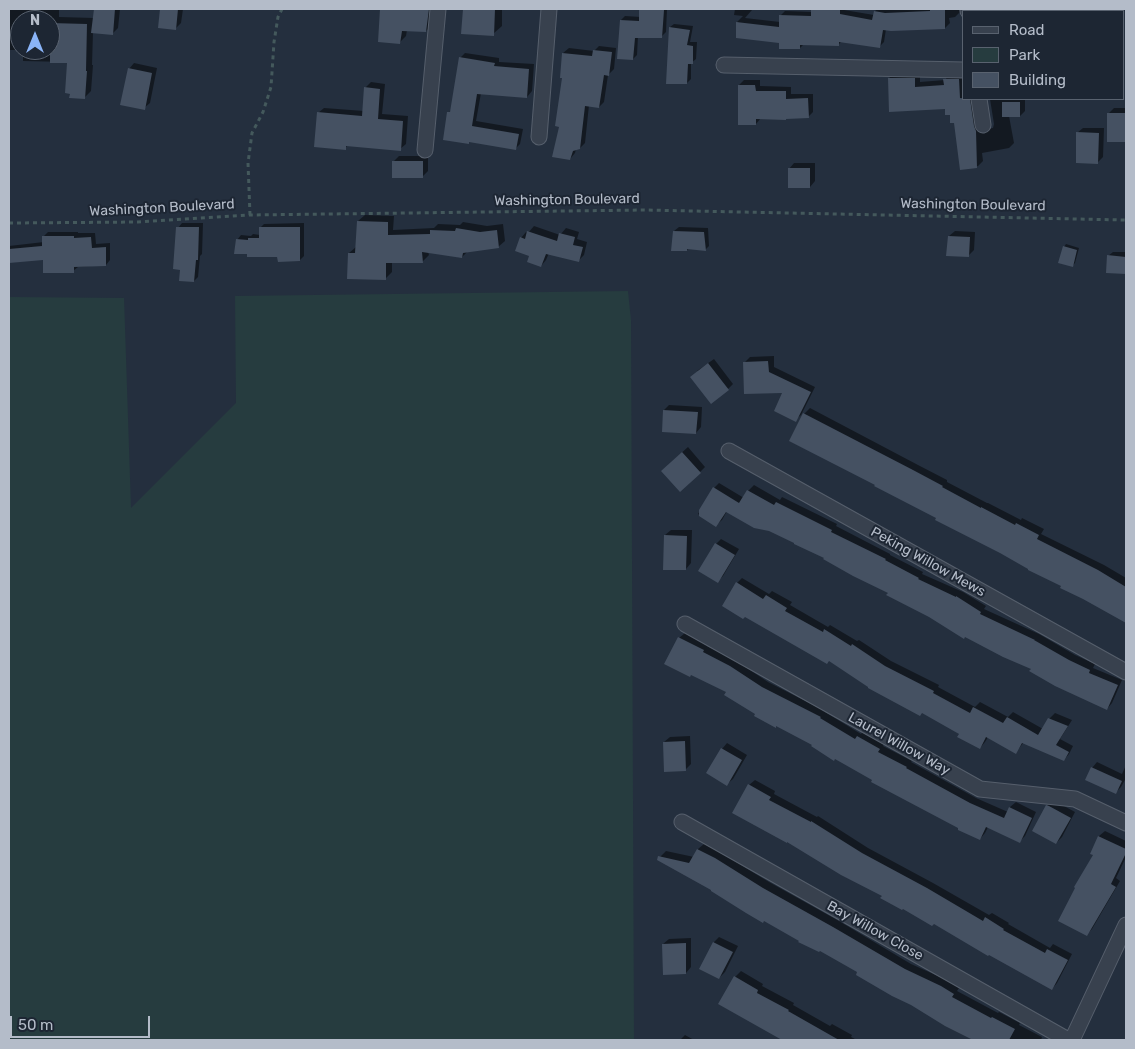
<!DOCTYPE html>
<style>
body{margin:0}
#map{position:relative;width:1135px;height:1049px;overflow:hidden;background:#242f3e;font-family:Rubik,sans-serif}
canvas{display:block}
.frame{position:absolute;inset:0;border:10px solid #b4bcc9;pointer-events:none}
.legend{position:absolute;left:962px;top:10px;width:162px;height:90px;box-sizing:border-box;background:#1d2633;border:1px solid #59626f;margin:0;padding:6px 9px;list-style:none;font-size:15px;color:#b4bcc9}
.legend li{display:flex;align-items:center;gap:10px;height:25px}
.legend b{width:25px;border:1px solid #59626f}
.north{position:absolute;left:10px;top:10px;width:50px;height:50px;box-sizing:border-box;background:#1d2633;border:1px solid #59626f;border-radius:50%;rotate:0deg;font-size:14px;font-weight:700;line-height:20px;text-align:center;color:#b4bcc9}
.north::after{content:'';display:block;margin:auto;width:18px;height:22px;background:#8ab4f8;clip-path:polygon(50% 0,100% 100%,50% 72%,0 100%)}
.scale{position:absolute;left:10px;top:1016px;width:140px;height:22px;box-sizing:border-box;border:2px solid #b4bcc9;border-top:0;padding-left:6px;font-size:15px;line-height:18px;white-space:nowrap;color:#b4bcc9;-webkit-text-stroke:4px #1d2633;paint-order:stroke}
</style>
<div id="map">
<canvas width="1135" height="1049"></canvas>
<div class="frame"></div>
<ul class="legend">
<li><b style="height:6px;background:#38414e"></b>Road</li>
<li><b style="height:14px;background:#263c3f"></b>Park</li>
<li><b style="height:14px;background:#455162"></b>Building</li>
</ul>
<div class="north">N</div>
<div class="scale">50 m</div>
</div>
<script>
const ctx = document.querySelector('canvas').getContext('2d');
ctx.lineJoin = 'round';
function fillPath(path, color) { ctx.fillStyle = color; ctx.fill(path, 'evenodd'); }
const poly = rows => new Path2D(rows.map(r => 'M' + r).join(''));
function stroke(path, color, width, dash) { ctx.strokeStyle = color; ctx.lineWidth = width; ctx.lineCap = dash ? 'butt' : 'round'; ctx.setLineDash(dash || []); ctx.stroke(path); }
function write(font, color, halo, rows, align = 'center') {
  ctx.font = font + ' Rubik,sans-serif'; ctx.lineWidth = 4; ctx.setLineDash([]); ctx.textBaseline = 'middle'; ctx.strokeStyle = halo; ctx.fillStyle = color; for (const [text, x, y, turn = 0] of rows) {
    ctx.save(); ctx.translate(x, y); ctx.rotate((+turn || 0) * Math.PI / 180); ctx.textAlign = isNaN(turn) ? turn : align; if (halo) ctx.strokeText(text, 0, 0); ctx.fillText(text, 0, 0); ctx.restore();
  }
}
fillPath(poly([
 [628,291,631,320,634,1040,9,1040,9,297,124,298,131,508,236,403,235,296]
]), '#263c3f');
fillPath(poly([
 [9,9,59,9,59,17,94,18,95,9,120,9,118,28,112,34,93,32,92,65,93,65,91,91,84,98,68,62,23,61,23,50,50,50,50,20,20,20,20,50,9,50],
 [161,9,183,9,181,23,175,29,159,27],
 [382,9,434,9,433,24,426,31,407,30,406,36,400,42,380,41],
 [464,9,502,9,502,26,493,34,462,33],
 [577,9,596,9,595,10],
 [641,9,667,9,666,32,662,36,638,36,637,55,633,59,621,20,625,16,641,17],
 [735,9,753,9,752,10,745,18,780,22,780,16,785,11,812,12,812,9,844,9,844,10,874,15,875,11,878,9,959,9,960,12,955,17,949,18,950,23,945,28,886,29,884,42,879,47,842,41,838,45,804,44,800,48,780,42,737,22,743,16,734,15],
 [989,9,1023,9,1023,11,989,11],
 [674,24,693,26,690,42,697,42,696,59,691,63,691,79,687,83,670,27],
 [599,46,616,48,614,69,608,75,604,102,599,107,589,105,585,143,580,148,576,149,575,153,570,159,561,126,563,53,569,48,594,51],
 [465,53,499,58,499,62,534,64,532,91,527,97,481,93,476,121,523,129,520,144,515,149,470,141,468,143,449,113,451,110,460,58],
 [134,63,157,68,150,103,144,108,129,69],
 [895,73,920,73,920,82,945,80,950,74,964,74,964,99,976,99,986,129,993,128,994,124,990,99,1025,99,1025,111,1020,116,1009,116,1014,143,1009,148,982,153,983,161,978,166,961,169,955,121,951,113,946,108,889,78],
 [744,80,760,80,760,86,791,87,791,94,813,94,813,112,808,117,761,118,756,124,739,85],
 [371,82,385,84,382,114,408,116,406,144,400,149,348,145,345,148,318,113,324,108,364,111,365,88],
 [1114,108,1126,108,1126,141,1108,141,1108,114],
 [1083,128,1104,128,1103,157,1098,162,1077,133],
 [399,156,428,156,428,171,423,176,393,162],
 [794,163,815,163,815,181,810,187,789,169],
 [365,215,394,216,393,230,434,228,438,224,460,225,463,222,487,226,503,224,505,241,498,247,468,251,462,257,428,252,429,255,422,262,392,262,392,272,385,279,349,253,356,247,358,221],
 [182,223,203,223,202,254,200,256,198,277,194,281,178,228],
 [304,223,304,256,300,260,279,255,237,240,241,235,251,236,253,234,260,235,260,228,264,224],
 [534,226,560,235,566,228,579,232,577,239,587,242,584,255,578,261,549,253,546,260,541,266,531,255,521,238,526,232,528,233],
 [679,227,708,228,709,246,705,250,689,248,687,250,674,231],
 [955,231,975,232,974,250,968,256,949,236],
 [48,232,78,232,78,233,95,233,96,244,110,243,110,260,106,265,78,267,73,271,44,259,9,262,9,269,9,246,44,242,44,236],
 [1066,244,1079,248,1075,263,1072,266,1064,247],
 [1113,252,1126,252,1126,273,1108,272,1108,256],
 [774,356,774,367,815,387,801,415,795,420,784,392,744,363,750,357],
 [714,359,733,384,728,389,697,371],
 [669,405,702,407,701,427,696,433,664,410],
 [810,408,918,465,947,480,947,482,987,503,988,503,1021,520,1022,518,1044,529,1041,534,1104,565,1126,578,1126,622,1063,585,877,484,790,441,804,414],
 [688,447,705,467,700,472,668,465],
 [719,483,744,498,748,491,754,485,780,500,782,497,837,524,836,526,890,554,890,555,923,572,922,574,963,592,986,606,984,609,1039,634,1075,655,1095,664,1093,668,1122,680,1112,703,1107,709,825,558,796,542,727,511,722,520,716,525,698,514,714,488],
 [671,530,692,530,691,563,686,569,665,535],
 [721,539,739,549,723,576,718,581,716,544],
 [742,578,769,594,772,591,792,602,790,605,828,627,830,625,857,641,859,640,891,661,939,685,938,687,975,707,980,702,1008,717,1013,712,1043,729,1049,719,1055,713,1072,720,1060,739,1073,746,1069,754,1064,760,1024,742,1016,752,988,737,985,742,980,748,737,583],
 [685,633,708,645,707,646,735,660,768,682,825,711,825,712,861,734,863,731,884,743,883,746,912,761,911,762,976,798,1008,812,1010,807,1016,802,1036,812,1025,836,1019,842,988,827,985,833,980,839,874,780,814,744,757,713,727,692,679,638],
 [690,736,691,764,685,770,664,742,670,737],
 [727,743,747,755,733,779,727,784,722,749],
 [1097,762,1122,774,1126,765,1126,778,1121,787,1116,792,1092,768],
 [755,780,775,791,774,794,817,817,818,816,868,848,933,883,989,915,992,913,1009,923,1008,924,1050,948,1053,944,1072,954,1057,983,1052,989,883,895,749,785],
 [1053,800,1075,812,1062,837,1056,843,1047,806],
 [1105,831,1126,841,1126,857,1116,878,1120,881,1092,929,1087,934,1095,855,1091,853,1099,836],
 [704,844,721,853,769,882,839,921,911,964,947,980,959,988,957,991,998,1013,999,1012,1020,1023,1019,1025,1042,1037,1041,1040,972,1040,973,1039,859,972,713,889,660,857,666,851,694,857,698,849],
 [719,937,738,946,725,972,719,978,701,969,714,942],
 [691,938,691,967,686,973,663,944,669,939],
 [741,971,763,984,762,986,794,1003,793,1005,830,1026,832,1024,852,1035,851,1037,857,1040,784,1040,719,1004,735,977],
 [685,1035,694,1040,680,1040]
]), '#0007');
fillPath(poly([
 [94,9,115,9,113,35,91,33],
 [160,9,178,9,176,30,158,28],
 [380,9,429,9,426,32,402,31,400,44,378,42],
 [463,9,495,9,494,36,461,34],
 [639,9,664,10,662,38,635,38,633,60,617,59,620,20,639,21],
 [811,9,840,9,840,14,872,20,874,11,885,13,930,11,930,9,945,9,945,29,891,31,883,30,880,48,839,42,839,46,800,45,800,49,779,49,779,43,736,38,736,22,779,27,779,15,811,16],
 [50,23,87,24,86,71,87,71,85,99,69,98,70,94,65,93,67,63,50,63],
 [669,27,690,30,687,45,693,46,693,64,688,64,687,84,666,84],
 [593,50,612,52,609,76,604,75,599,108,585,106,580,149,573,151,570,160,552,157,559,127,555,126,562,78,560,78,562,53,592,56],
 [459,57,495,63,494,66,529,69,527,98,477,94,472,126,519,134,516,150,469,142,469,144,443,140,447,112,450,112],
 [128,68,152,73,145,110,120,105],
 [888,78,915,78,915,87,944,85,943,79,959,79,960,98,970,99,974,126,976,131,977,168,960,170,954,123,950,123,950,115,945,115,945,109,889,112],
 [738,85,755,85,756,91,786,91,786,99,808,98,809,118,786,119,786,120,756,119,756,125,738,125],
 [364,87,380,89,378,119,403,121,401,151,346,146,346,150,314,147,317,112,362,116],
 [1002,102,1020,102,1020,117,1002,117],
 [1107,113,1126,113,1126,142,1107,142],
 [1076,132,1099,133,1098,164,1076,163],
 [392,161,423,161,423,178,392,178],
 [788,168,810,168,810,188,788,188],
 [357,221,388,222,388,235,430,234,430,230,455,231,456,228,480,232,497,230,499,248,463,253,462,258,422,252,423,263,386,263,386,280,347,279,348,253,355,253],
 [176,227,199,227,198,260,196,260,194,282,179,281,180,270,173,269],
 [259,227,300,227,300,261,278,262,277,257,247,257,247,254,234,254,236,239,248,240,248,238,259,238],
 [527,231,557,241,559,233,575,237,573,245,583,247,579,262,546,254,541,267,527,262,529,256,515,251,520,237,525,239],
 [673,231,704,232,706,251,687,249,687,251,671,251],
 [42,236,74,236,74,238,91,237,92,248,106,247,106,266,74,267,74,273,43,273,43,260,9,263,9,249,42,246],
 [948,236,970,237,969,257,946,256],
 [1063,246,1077,250,1073,267,1058,263],
 [1107,255,1126,257,1126,274,1106,273],
 [768,361,769,372,811,392,796,422,774,411,782,393,744,394,743,362],
 [708,363,729,390,711,404,690,377],
 [663,410,698,412,696,434,662,432],
 [803,413,913,470,943,486,942,487,981,508,981,507,1015,525,1016,523,1039,535,1037,539,1098,570,1126,587,1126,623,1083,599,1060,588,1061,586,1028,570,1028,569,1000,553,935,520,936,518,874,486,875,485,789,441],
 [682,452,701,473,680,492,661,471],
 [713,487,739,503,747,490,774,505,776,502,832,530,831,532,886,559,885,560,919,578,918,579,956,597,956,596,981,612,980,614,1035,640,1034,640,1069,660,1090,670,1089,673,1118,685,1107,710,1055,686,1029,671,1031,669,1003,657,965,637,964,639,929,617,886,595,888,593,853,576,823,559,824,558,794,544,794,543,769,531,754,528,726,512,716,527,699,516,699,510],
 [664,535,687,536,686,570,663,570],
 [715,543,735,555,718,583,698,571],
 [736,582,763,599,766,595,787,608,785,611,823,632,824,629,851,646,852,644,885,666,934,691,933,693,970,713,973,707,1003,723,1007,717,1038,735,1048,718,1068,726,1056,745,1069,752,1064,761,1022,743,1016,754,986,737,980,749,957,737,959,734,922,713,920,716,868,688,868,687,829,661,827,664,745,617,743,619,722,606],
 [678,637,704,650,703,652,730,666,762,687,821,717,820,718,855,739,857,736,880,749,878,752,907,767,906,768,970,803,1004,818,1009,807,1032,818,1020,843,986,827,980,840,958,830,958,828,871,782,872,780,835,759,834,761,811,746,812,745,776,726,776,728,754,716,755,714,724,695,726,692,691,675,690,677,664,664],
 [685,741,686,771,664,772,663,742],
 [721,748,742,760,727,786,706,773],
 [1091,767,1122,781,1116,794,1085,780],
 [748,784,771,797,769,800,811,822,811,821,862,853,927,888,983,921,985,917,1004,929,1003,930,1045,953,1047,949,1068,960,1052,990,989,955,988,956,934,924,932,926,903,909,902,910,880,898,882,896,841,875,787,842,787,843,732,813],
 [1046,805,1049,806,1071,818,1056,844,1032,831],
 [1098,836,1126,849,1126,853,1111,884,1116,887,1087,936,1058,921,1075,888,1074,887,1093,855,1090,854],
 [697,849,715,858,763,888,833,927,905,969,941,986,954,994,952,997,991,1018,992,1017,1015,1029,1009,1040,973,1040,945,1026,911,1005,892,996,856,975,857,972,820,951,819,952,798,942,799,941,764,921,763,923,746,913,711,891,711,890,657,860,658,856,689,863],
 [713,942,733,952,719,979,699,969],
 [686,943,686,974,663,975,662,944],
 [734,976,758,990,757,993,789,1010,788,1011,839,1040,782,1040,718,1004]
]), '#455162');
const street = poly([
 [968,9,968,11],
 [724,65,964,70],
 [979,99,983,125],
 [539,137,549,9],
 [425,150,438,9],
 [729,451,1126,672],
 [685,624,980,789,1075,799,1126,823],
 [682,822,1068,1040],
 [1072,1040,1126,925]
]);
stroke(street, '#565f6c', 17);
stroke(poly([
 [250,215,248,163,252,133,263,112,271,87,274,42,278,17,282,9],
 [9,223,138,222,250,215,643,210,1126,220]
]), '#44595c', 3, [4, 4]);
stroke(street, '#38414e', 15);
write('14px', '#b4bcc9', '#1d2633', [
 ["Washington Boulevard",567,200,-1],
 ["Washington Boulevard",973,205,1],
 ["Washington Boulevard",162,208,-3],
 ["Peking Willow Mews",928,562,29],
 ["Laurel Willow Way",899,744,29],
 ["Bay Willow Close",875,931,29]
]);
</script>
